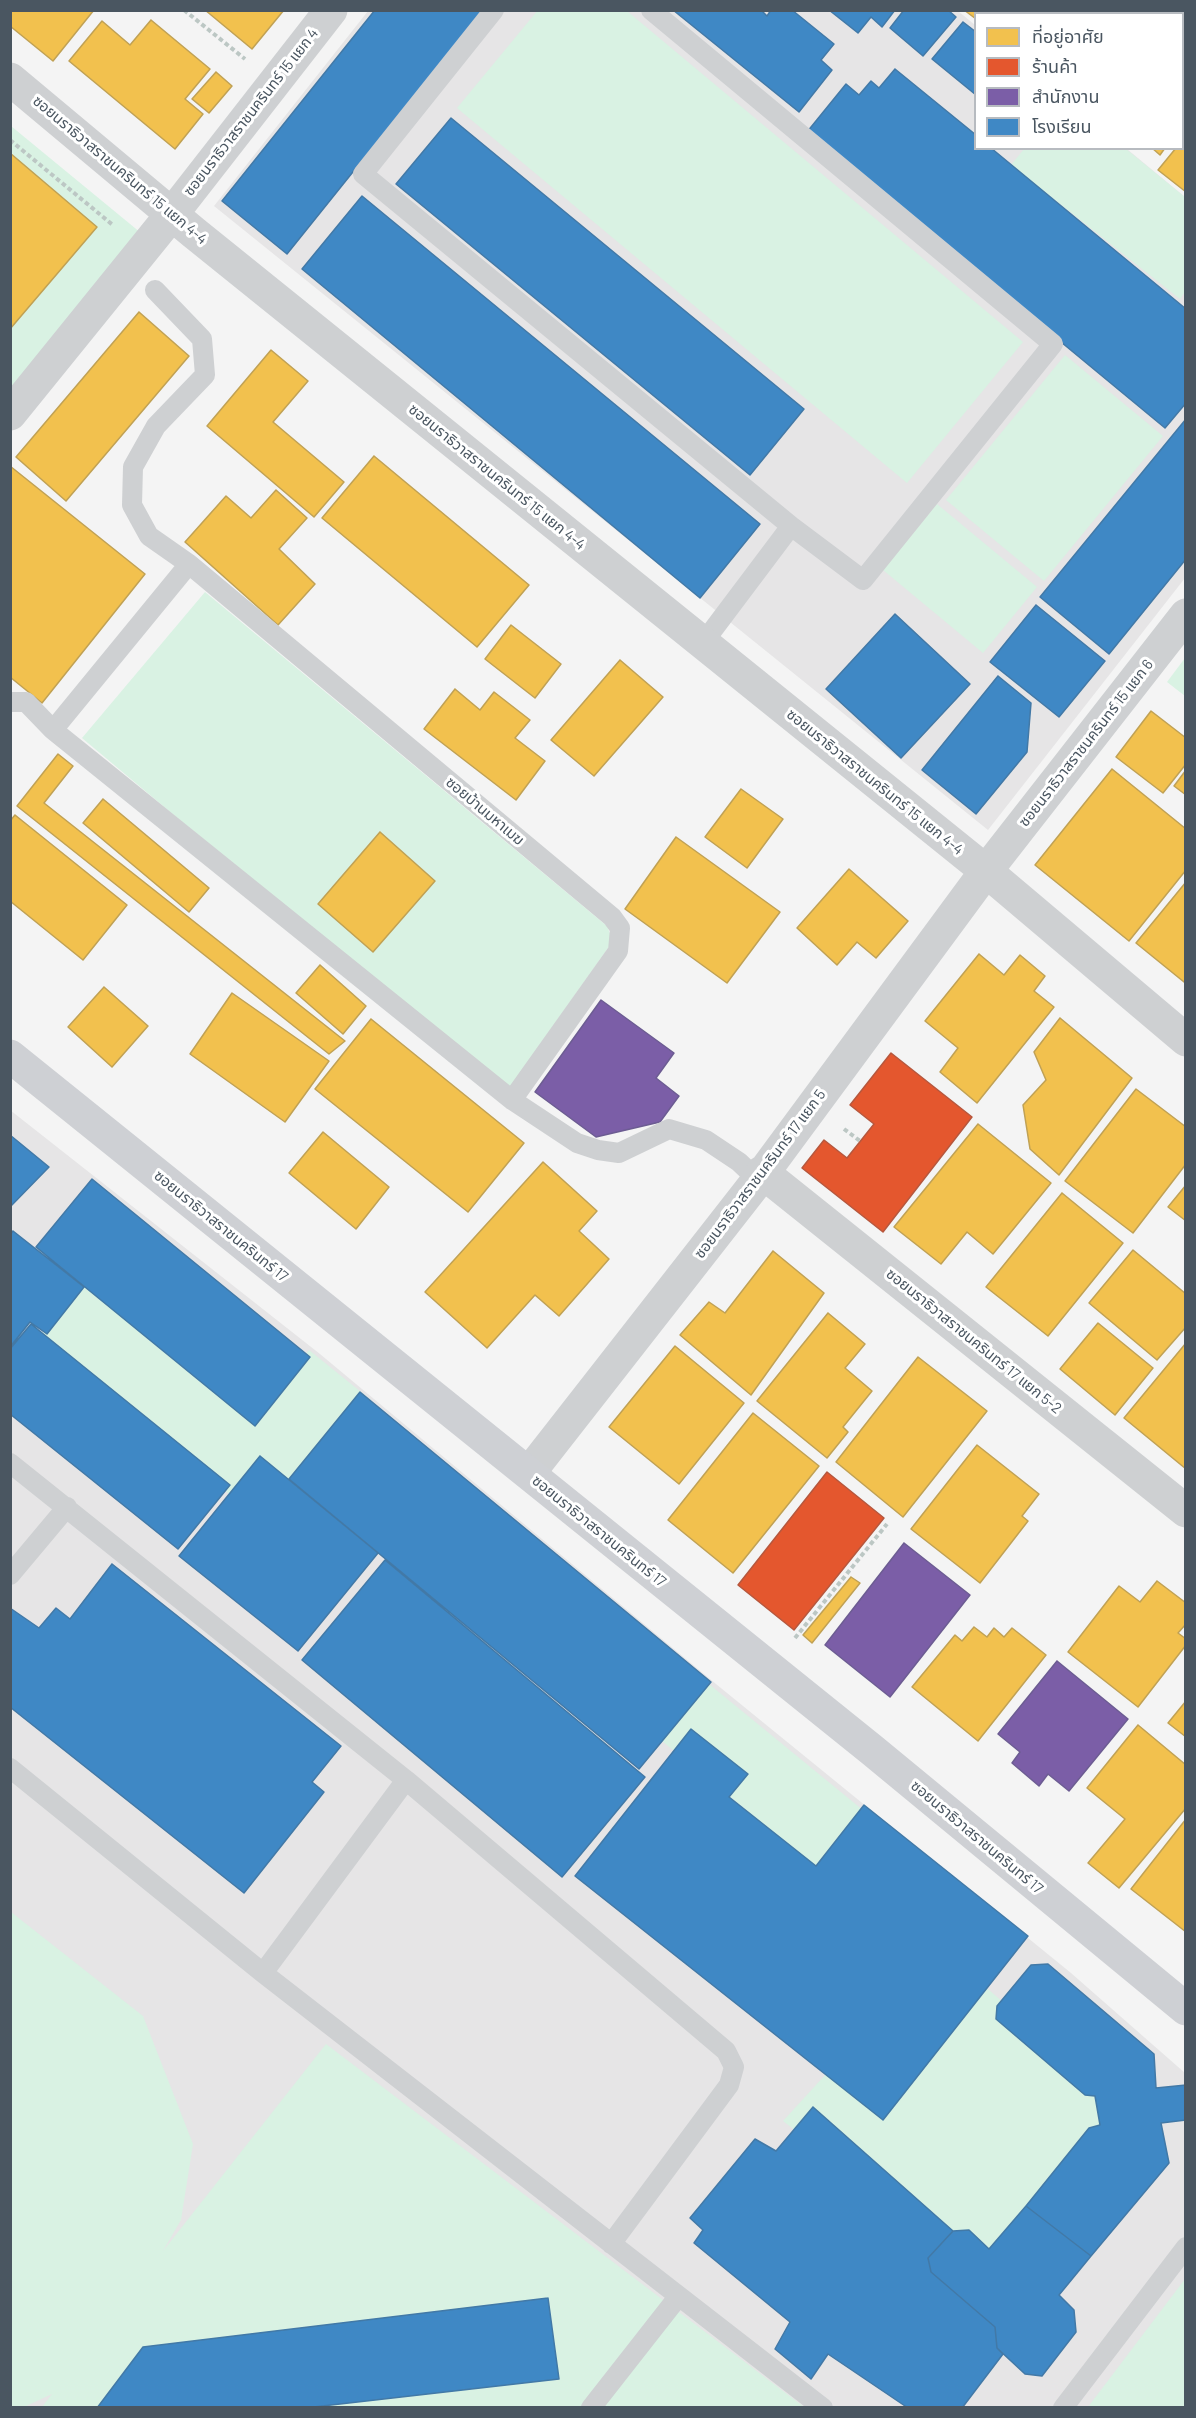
<!DOCTYPE html>
<meta charset="utf-8">
<style>
body{margin:0}
#map{position:relative;width:1196px;height:2418px;overflow:hidden;background:#f4f4f4;font-family:Barlow,"Noto Sans Thai",sans-serif}
canvas{display:block}
.frame{position:absolute;inset:0;border:12px solid #4a5661;pointer-events:none}
.legend{position:absolute;left:974px;top:12px;width:210px;height:138px;box-sizing:border-box;background:#fff;border:2px solid #b7bbc0;margin:0;padding:8px 10px;list-style:none;font-size:18px;color:#4a5661}
.legend li{display:flex;align-items:center;gap:12px;height:30px}
.legend b{width:30px;border:2px solid #b7bbc0}
</style>
<div id="map">
<canvas width="1196" height="2418"></canvas>
<div class="frame"></div>
<ul class="legend">
<li><b style="height:16px;background:#f2c14e"></b>ที่อยู่อาศัย</li>
<li><b style="height:16px;background:#e4572e"></b>ร้านค้า</li>
<li><b style="height:16px;background:#7b5ea7"></b>สำนักงาน</li>
<li><b style="height:16px;background:#3f88c5"></b>โรงเรียน</li>
</ul>
</div>
<script>
const ctx = document.querySelector('canvas').getContext('2d');
ctx.lineJoin = 'round';
function fillPath(path, color) { ctx.fillStyle = color; ctx.fill(path, 'evenodd'); }
const poly = rows => new Path2D(rows.map(r => 'M' + r).join(''));
function stroke(path, color, width, dash) { ctx.strokeStyle = color; ctx.lineWidth = width; ctx.lineCap = dash ? 'butt' : 'round'; ctx.setLineDash(dash || []); ctx.stroke(path); }
function write(font, color, halo, rows, align = 'center') {
  ctx.font = font + ' Barlow,"Noto Sans Thai",sans-serif'; ctx.lineWidth = 6; ctx.setLineDash([]); ctx.textBaseline = 'middle'; ctx.strokeStyle = halo; ctx.fillStyle = color; for (const [text, x, y, turn = 0] of rows) {
    ctx.save(); ctx.translate(x, y); ctx.rotate((+turn || 0) * Math.PI / 180); ctx.textAlign = isNaN(turn) ? turn : align; if (halo) ctx.strokeText(text, 0, 0); ctx.fillText(text, 0, 0); ctx.restore();
  }
}
fillPath(poly([
 [368,11,958,11,975,25,976,148,1127,149,1185,197,1185,578,988,830,214,206],
 [10,1110,320,1354,716,1684,1071,1973,1185,2073,1185,2407,11,2407]
]), '#e6e5e6');
fillPath(poly([
 [538,10,627,11,1023,342,907,483,457,108],
 [11,126,141,233,11,391],
 [1024,149,1126,149,1185,197,1185,292,1180,299,1011,165],
 [1065,355,1163,436,1044,581,946,500],
 [937,504,1037,587,983,653,883,570],
 [205,592,607,926,613,941,510,1087,175,816,82,738],
 [1185,658,1185,696,1167,682],
 [98,1255,256,1412,309,1350,371,1400,276,1528,30,1350],
 [698,1675,875,1820,829,1878,651,1732],
 [11,1912,143,2016,193,2144,181,2220,163,2251,326,2044,804,2407,42,2407,52,2394,24,2407,11,2407],
 [975,1978,1110,2094,1110,2141,991,2282,783,2121,837,2062],
 [1185,2279,1185,2407,1088,2407]
]), '#d9f2e3');
const homes = poly([
 [10,10,94,10,53,61,10,26,10,10],
 [205,10,284,10,252,49,205,10],
 [964,10,1045,10,1042,14,976,14,976,19,964,10],
 [1060,10,1127,10,1129,12,1057,14,1060,10],
 [151,20,210,69,185,99,203,114,175,149,69,61,102,21,130,45,151,20],
 [216,72,232,86,209,113,192,99,216,72],
 [1182,84,1186,87,1186,123,1182,127,1182,84],
 [1186,136,1186,192,1158,170,1176,148,1182,148,1186,136],
 [1152,148,1165,148,1160,155,1152,148],
 [10,153,97,227,10,329,10,153],
 [139,312,189,356,66,501,16,457,139,312],
 [271,350,308,381,273,422,344,482,314,517,207,426,271,350],
 [374,456,529,585,477,647,322,518,374,456],
 [10,466,145,574,42,703,10,677,10,466],
 [276,490,307,518,279,549,315,584,278,625,185,542,226,496,251,518,276,490],
 [511,625,561,664,535,698,485,659,511,625],
 [620,660,663,697,594,776,551,740,620,660],
 [455,689,480,710,494,692,530,720,515,738,545,761,516,800,424,729,455,689],
 [1151,711,1186,738,1186,764,1163,793,1116,757,1151,711],
 [58,754,73,766,44,803,345,1041,329,1054,17,806,58,754],
 [1112,769,1186,829,1186,870,1129,941,1035,865,1112,769],
 [1186,770,1186,795,1174,786,1186,770],
 [741,789,783,819,747,868,705,837,741,789],
 [103,799,209,888,189,912,83,823,103,799],
 [15,815,127,905,83,960,10,901,10,821,15,815],
 [380,832,435,881,373,952,318,904,380,832],
 [676,837,780,912,727,983,625,909,676,837],
 [849,869,908,921,876,958,857,942,837,965,797,928,849,869],
 [1186,882,1186,980,1184,982,1136,943,1186,882],
 [979,954,1004,975,1020,955,1045,976,1034,991,1054,1007,977,1103,940,1072,958,1048,925,1021,979,954],
 [320,965,366,1006,343,1034,296,993,320,965],
 [104,987,148,1026,112,1067,68,1027,104,987],
 [232,993,329,1061,285,1122,190,1054,232,993],
 [1060,1018,1132,1078,1059,1175,1030,1149,1023,1105,1046,1080,1034,1052,1060,1018],
 [371,1019,524,1143,468,1212,315,1089,371,1019],
 [1136,1089,1186,1127,1186,1164,1133,1233,1065,1181,1136,1089],
 [978,1124,1051,1183,993,1254,967,1232,941,1264,894,1227,978,1124],
 [323,1132,389,1187,356,1229,289,1173,323,1132],
 [543,1162,597,1211,579,1231,609,1259,559,1316,535,1295,487,1348,425,1292,543,1162],
 [1186,1185,1186,1221,1168,1207,1186,1185],
 [1062,1193,1123,1243,1048,1336,986,1287,1062,1193],
 [1133,1250,1186,1294,1186,1327,1157,1360,1089,1303,1133,1250],
 [773,1251,824,1293,751,1395,680,1335,709,1302,725,1313,773,1251],
 [828,1313,865,1344,845,1368,872,1391,843,1427,848,1432,827,1458,757,1401,828,1313],
 [1098,1323,1153,1368,1115,1415,1060,1369,1098,1323],
 [1186,1343,1186,1469,1124,1418,1186,1343],
 [675,1346,744,1403,679,1484,609,1427,675,1346],
 [918,1357,987,1411,903,1517,836,1462,918,1357],
 [753,1413,819,1466,733,1573,668,1520,753,1413],
 [977,1445,1039,1494,1022,1516,1028,1521,980,1583,911,1529,977,1445],
 [851,1577,860,1583,812,1643,803,1635,851,1577],
 [1157,1581,1186,1603,1186,1624,1178,1633,1186,1639,1186,1645,1138,1707,1068,1652,1119,1586,1140,1602,1157,1581],
 [974,1627,987,1637,994,1628,1004,1637,1012,1628,1046,1655,978,1741,912,1687,955,1635,962,1641,974,1627],
 [1186,1701,1186,1737,1168,1723,1186,1701],
 [1138,1725,1186,1765,1186,1808,1119,1888,1088,1863,1125,1819,1087,1788,1138,1725],
 [1186,1819,1186,1932,1131,1889,1186,1819]
]);
fillPath(homes, '#f2c14e');
stroke(homes, '#c0a154', 1.5);
const shops = poly([
 [891,1053,972,1117,883,1232,802,1168,824,1140,847,1158,874,1124,850,1105,891,1053],
 [827,1472,884,1518,794,1630,738,1585,827,1472]
]);
fillPath(shops, '#e4572e');
stroke(shops, '#b6573d', 1.5);
const offices = poly([
 [601,1000,674,1053,656,1078,679,1096,660,1122,596,1137,535,1092,601,1000],
 [904,1543,970,1595,890,1697,825,1645,904,1543],
 [1057,1661,1128,1719,1069,1791,1048,1774,1039,1786,1012,1763,1020,1752,998,1734,1057,1661]
]);
fillPath(offices, '#7b5ea7');
stroke(offices, '#6c5c92', 1.5);
const schools = poly([
 [375,10,483,10,287,254,222,201,375,10],
 [673,10,761,10,767,16,771,10,792,10,834,44,821,60,832,70,799,112,673,10],
 [829,10,895,10,882,27,871,17,858,33,829,10],
 [904,10,948,10,956,17,923,56,890,28,904,10],
 [963,22,976,32,976,95,932,59,963,22],
 [895,69,976,135,976,148,991,148,1186,309,1186,403,1165,428,807,132,846,84,859,95,871,81,879,88,895,69],
 [451,118,804,409,750,475,396,184,451,118],
 [362,196,760,524,700,598,302,269,362,196],
 [1186,419,1186,559,1109,654,1040,597,1186,419],
 [1036,605,1105,661,1059,717,990,662,1036,605],
 [895,614,970,684,901,758,826,689,895,614],
 [998,676,1031,703,1027,752,976,814,922,770,998,676],
 [10,1135,49,1167,10,1207,10,1135],
 [92,1179,310,1357,255,1426,36,1247,92,1179],
 [13,1231,84,1287,47,1334,30,1322,10,1347,10,1235,13,1231],
 [31,1324,230,1485,178,1549,10,1414,10,1349,31,1324],
 [360,1392,711,1682,639,1769,289,1479,360,1392],
 [260,1456,378,1553,298,1651,179,1556,260,1456],
 [385,1560,645,1777,562,1877,302,1660,385,1560],
 [112,1564,341,1746,312,1782,324,1792,244,1893,10,1707,10,1608,39,1628,56,1608,70,1619,112,1564],
 [691,1729,748,1774,729,1797,816,1866,864,1805,1028,1936,883,2120,575,1876,691,1729],
 [1048,1964,1154,2054,1156,2088,1186,2085,1186,2120,1161,2123,1169,2163,1091,2256,1026,2206,1089,2128,1100,2125,1095,2096,1085,2095,996,2019,997,2006,1031,1965,1048,1964],
 [813,2107,953,2231,928,2258,931,2272,995,2327,997,2348,1003,2354,962,2408,908,2408,828,2354,811,2379,775,2349,790,2322,694,2243,703,2230,690,2218,755,2139,776,2151,813,2107],
 [1026,2206,1091,2256,1059,2295,1074,2310,1076,2332,1042,2376,1025,2374,997,2348,995,2327,931,2272,928,2258,953,2231,969,2230,989,2249,1026,2206],
 [548,2298,559,2379,305,2408,97,2408,143,2347,548,2298]
]);
fillPath(schools, '#3f88c5');
stroke(schools, '#4279a7', 1.5);
stroke(poly([
 [184,10,245,59],
 [10,140,114,226],
 [844,1129,860,1141],
 [795,1638,887,1524]
]), '#bcc7c4', 4, [4.5, 3]);
stroke(poly([
 [494,10,363,174,791,526,863,580,1053,344,651,10],
 [155,290,202,339,205,375,156,426,133,467,132,505,149,536,189,564],
 [703,643,791,526],
 [10,702,26,702,53,730,189,564,612,917,620,928,618,951,512,1100],
 [53,730,512,1100,577,1143,598,1150,619,1153,669,1129,706,1140,739,1162,758,1180],
 [10,1463,406,1780,726,2051,734,2067,729,2085,611,2244],
 [10,1575,67,1507],
 [10,1768,263,1973,823,2408],
 [263,1973,406,1780],
 [591,2408,678,2297],
 [1063,2408,1186,2247]
]), '#ced0d2', 20);
stroke(poly([
 [1181,10,1186,14],
 [10,79,193,232,986,871,1186,1040],
 [10,414,172,214,331,10],
 [762,1172,1186,1511],
 [529,1473,758,1180,986,871,1186,615]
]), '#ced0d2', 33);
stroke(poly([
 [10,1056,872,1750,1186,2009]
]), '#ced0d4', 33);
write('15px', '#4a5661', '#fff', [
 ["ซอยนราธิวาสราชนครินทร์ 15 แยก 4",251,112,-52],
 ["ซอยนราธิวาสราชนครินทร์ 15 แยก 4-4",120,170,40],
 ["ซอยนราธิวาสราชนครินทร์ 15 แยก 4-4",497,477,39],
 ["ซอยนราธิวาสราชนครินทร์ 15 แยก 6",1086,743,-52],
 ["ซอยนราธิวาสราชนครินทร์ 15 แยก 4-4",875,782,39],
 ["ซอยบ้านมหาเมฆ",485,811,40],
 ["ซอยนราธิวาสราชนครินทร์ 17 แยก 5",760,1174,-53],
 ["ซอยนราธิวาสราชนครินทร์ 17",221,1226,39],
 ["ซอยนราธิวาสราชนครินทร์ 17 แยก 5-2",974,1341,39],
 ["ซอยนราธิวาสราชนครินทร์ 17",599,1531,39],
 ["ซอยนราธิวาสราชนครินทร์ 17",977,1837,40]
]);
</script>
